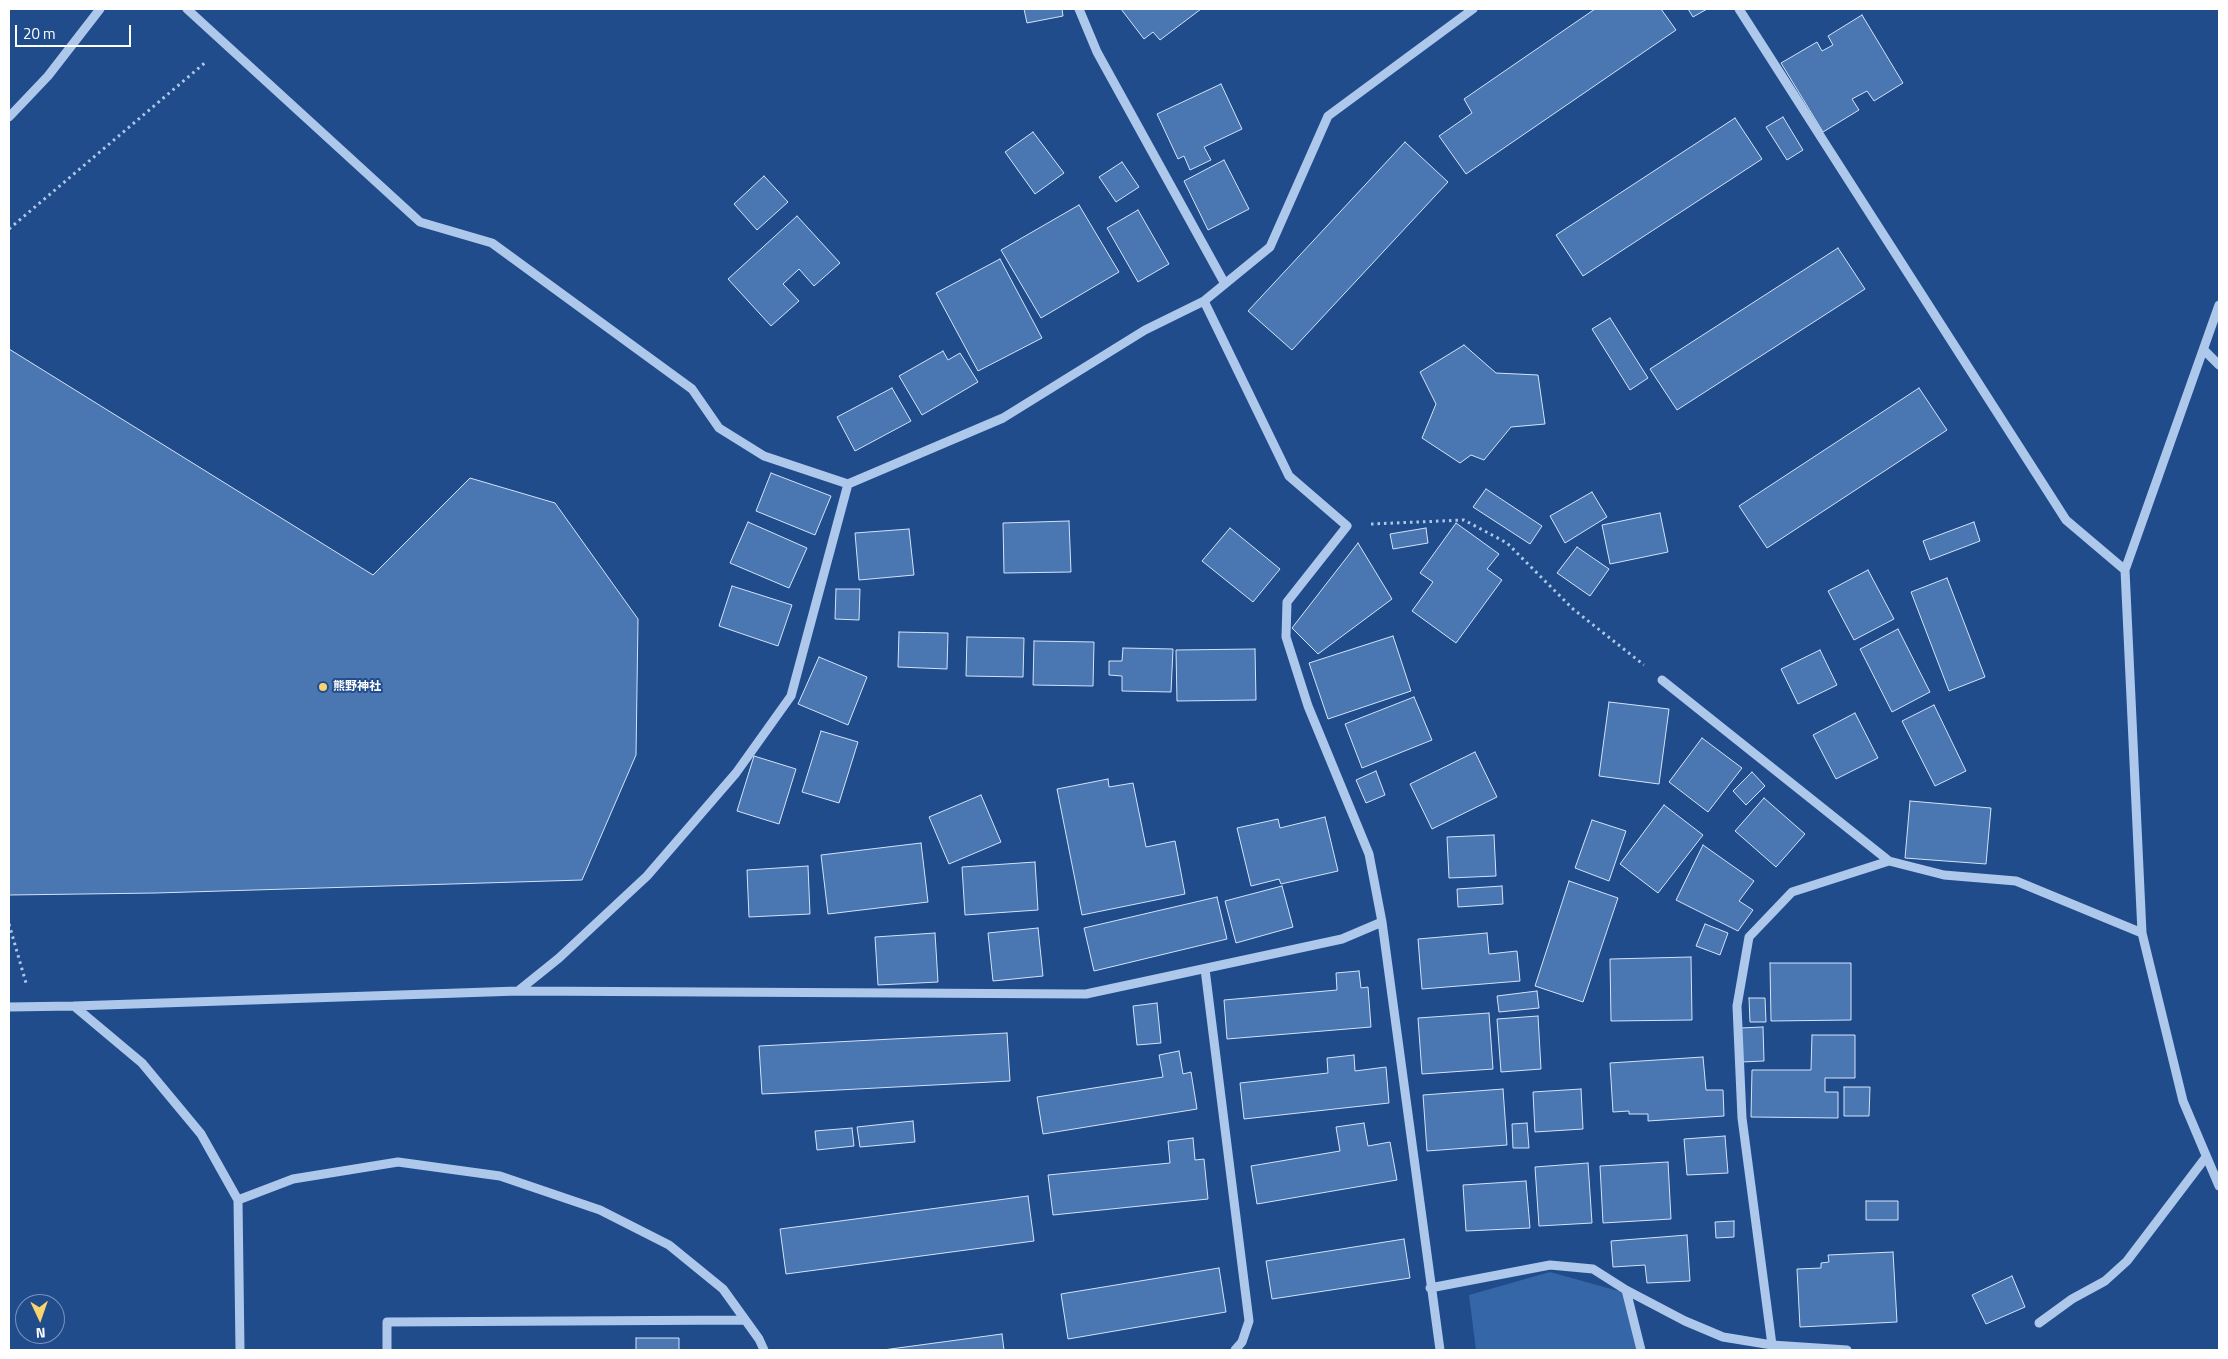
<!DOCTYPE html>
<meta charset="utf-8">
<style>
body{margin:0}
#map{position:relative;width:2228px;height:1359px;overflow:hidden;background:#214c8b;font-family:"Titillium Web",sans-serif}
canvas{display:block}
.frame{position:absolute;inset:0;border:10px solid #fff;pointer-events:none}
.north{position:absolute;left:15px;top:1294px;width:50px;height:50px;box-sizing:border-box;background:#214c8b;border:1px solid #7a94b9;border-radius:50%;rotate:177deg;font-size:14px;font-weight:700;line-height:20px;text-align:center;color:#fff}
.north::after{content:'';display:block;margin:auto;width:18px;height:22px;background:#f8d46f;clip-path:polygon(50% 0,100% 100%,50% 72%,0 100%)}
.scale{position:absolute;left:15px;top:25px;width:116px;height:22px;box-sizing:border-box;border:2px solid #fff;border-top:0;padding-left:6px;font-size:15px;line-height:18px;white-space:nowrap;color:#fff;-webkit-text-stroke:4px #214c8b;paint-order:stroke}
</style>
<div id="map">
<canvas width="2228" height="1359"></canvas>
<div class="frame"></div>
<div class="north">N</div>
<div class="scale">20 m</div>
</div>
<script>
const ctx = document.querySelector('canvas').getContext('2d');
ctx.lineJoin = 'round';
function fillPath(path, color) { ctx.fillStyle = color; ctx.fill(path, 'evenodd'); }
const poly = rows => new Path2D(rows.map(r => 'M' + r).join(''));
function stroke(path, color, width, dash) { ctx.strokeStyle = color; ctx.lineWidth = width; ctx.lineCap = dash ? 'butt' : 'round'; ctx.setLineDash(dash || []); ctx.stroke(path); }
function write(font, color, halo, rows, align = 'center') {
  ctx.font = font + ' "Titillium Web","Noto Sans JP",sans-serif'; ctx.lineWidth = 4; ctx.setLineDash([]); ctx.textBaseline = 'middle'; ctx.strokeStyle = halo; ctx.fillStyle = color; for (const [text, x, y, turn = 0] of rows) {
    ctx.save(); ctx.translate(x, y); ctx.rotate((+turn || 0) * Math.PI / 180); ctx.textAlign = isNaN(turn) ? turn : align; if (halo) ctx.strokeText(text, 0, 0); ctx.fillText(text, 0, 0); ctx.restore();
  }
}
fillPath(poly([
 [1550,1272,1622,1292,1638,1350,1476,1350,1469,1295]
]), '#3566a8');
const building = poly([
 [1024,9,1062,9,1063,16,1027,23,1024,9],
 [1121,9,1201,9,1160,40,1153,32,1144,39,1121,9],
 [1595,9,1661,9,1676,30,1466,174,1439,136,1472,113,1464,99,1595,9],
 [1688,9,1707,9,1693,17,1688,9],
 [1862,15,1903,83,1874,101,1867,91,1852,99,1859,110,1823,132,1781,63,1817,42,1822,51,1833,45,1828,36,1862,15],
 [1221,84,1242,129,1204,147,1211,160,1190,170,1184,156,1178,159,1157,114,1221,84],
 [1783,117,1803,150,1787,160,1766,127,1783,117],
 [1735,118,1762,159,1583,276,1556,235,1735,118],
 [1033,132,1064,173,1035,194,1005,152,1033,132],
 [1405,142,1448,182,1292,350,1248,311,1405,142],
 [1224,160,1249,209,1208,230,1184,181,1224,160],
 [1122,162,1139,187,1116,202,1099,177,1122,162],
 [764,176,788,202,757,230,734,204,764,176],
 [1079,205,1119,272,1041,318,1001,250,1079,205],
 [1138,210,1169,264,1138,282,1107,228,1138,210],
 [797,216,840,263,814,286,799,269,783,284,799,301,771,326,728,279,797,216],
 [1838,248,1865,289,1677,410,1650,369,1838,248],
 [1000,259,1042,338,978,371,936,293,1000,259],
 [1610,318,1648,378,1630,390,1592,329,1610,318],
 [1464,345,1496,373,1538,375,1545,424,1511,427,1484,460,1471,455,1460,463,1422,438,1436,404,1420,372,1464,345],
 [9,349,373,575,470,478,555,503,638,619,636,755,582,880,156,893,9,895,9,349],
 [943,351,948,360,960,353,978,382,922,415,899,376,943,351],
 [892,388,911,421,855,451,837,417,892,388],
 [1919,388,1947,430,1767,548,1739,506,1919,388],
 [771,473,831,496,815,535,756,511,771,473],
 [1486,489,1542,526,1530,544,1473,507,1486,489],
 [1592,492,1607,517,1565,543,1550,516,1592,492],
 [1660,513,1668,552,1610,564,1602,525,1660,513],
 [1069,521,1071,572,1004,573,1003,523,1069,521],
 [748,522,807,548,789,588,730,563,748,522],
 [1974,522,1980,541,1930,560,1923,541,1974,522],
 [1456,523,1499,554,1487,569,1502,580,1456,643,1412,611,1433,582,1420,573,1456,523],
 [1230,528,1280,569,1253,602,1202,561,1230,528],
 [1426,528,1428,543,1393,549,1390,534,1426,528],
 [909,529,914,575,859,580,855,533,909,529],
 [1358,543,1392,599,1318,654,1292,628,1358,543],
 [1577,547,1609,569,1590,596,1557,573,1577,547],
 [1868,570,1894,619,1854,640,1828,591,1868,570],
 [1947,578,1985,677,1949,691,1911,592,1947,578],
 [732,586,792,605,778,646,719,626,732,586],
 [836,589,860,589,859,620,835,619,836,589],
 [1898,629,1930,692,1892,712,1860,649,1898,629],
 [899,632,948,633,947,669,898,667,899,632],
 [1393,636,1411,691,1328,719,1309,663,1393,636],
 [967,637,1024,638,1023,677,966,676,967,637],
 [1034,641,1094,642,1093,686,1033,685,1034,641],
 [1123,648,1173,649,1171,692,1122,691,1122,676,1109,675,1109,661,1122,661,1123,648],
 [1255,649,1256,700,1177,701,1176,650,1255,649],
 [1820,650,1837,685,1798,704,1781,669,1820,650],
 [819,657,867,677,848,725,798,704,819,657],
 [1414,697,1432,740,1362,768,1345,724,1414,697],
 [1609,702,1669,709,1659,784,1599,776,1609,702],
 [1934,705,1966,771,1935,786,1902,721,1934,705],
 [1855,713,1878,758,1836,779,1813,735,1855,713],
 [821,731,858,742,839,803,802,792,821,731],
 [1702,738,1742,768,1708,812,1669,782,1702,738],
 [1475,752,1497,797,1432,829,1410,784,1475,752],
 [754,756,796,769,779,824,737,811,754,756],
 [1376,771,1385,795,1366,803,1356,780,1376,771],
 [1752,772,1765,786,1746,805,1733,791,1752,772],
 [1108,779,1109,787,1133,783,1146,847,1175,841,1185,894,1082,915,1057,789,1108,779],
 [981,795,1001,842,949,864,929,817,981,795],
 [1764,798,1805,834,1776,867,1735,831,1764,798],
 [1910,801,1991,808,1986,864,1905,858,1910,801],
 [1664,805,1703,835,1658,893,1620,864,1664,805],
 [1325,817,1338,871,1281,884,1279,879,1251,886,1237,828,1278,819,1280,828,1325,817],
 [1592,820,1626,831,1609,881,1575,868,1592,820],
 [1494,835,1496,876,1449,878,1447,837,1494,835],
 [921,843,928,902,828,914,821,855,921,843],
 [1703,845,1754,881,1739,901,1753,910,1738,931,1676,900,1703,845],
 [1035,862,1038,910,965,915,962,867,1035,862],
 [808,866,810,914,749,917,747,870,808,866],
 [1569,881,1618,898,1583,1002,1535,986,1569,881],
 [1282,886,1293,927,1236,943,1225,901,1282,886],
 [1502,886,1503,904,1458,907,1457,889,1502,886],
 [1217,897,1227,939,1094,971,1084,928,1217,897],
 [1705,924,1728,933,1720,955,1696,946,1705,924],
 [1038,928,1043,976,993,981,988,933,1038,928],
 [935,933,938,982,878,985,875,937,935,933],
 [1487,933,1489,954,1517,951,1520,981,1422,989,1418,939,1487,933],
 [1691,957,1692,1020,1611,1021,1610,959,1691,957],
 [1770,963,1851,963,1851,1020,1771,1021,1770,963],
 [1359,971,1361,988,1368,987,1371,1027,1227,1039,1224,1000,1337,990,1336,973,1359,971],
 [1537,991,1539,1008,1499,1012,1497,996,1537,991],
 [1749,998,1765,998,1766,1022,1750,1022,1749,998],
 [1157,1003,1161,1043,1137,1045,1133,1006,1157,1003],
 [1489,1013,1493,1069,1422,1074,1418,1018,1489,1013],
 [1538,1016,1541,1069,1501,1072,1497,1019,1538,1016],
 [1763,1027,1764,1061,1741,1062,1740,1028,1763,1027],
 [1007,1033,1010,1081,762,1094,759,1046,1007,1033],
 [1812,1035,1855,1035,1855,1078,1825,1078,1825,1092,1838,1092,1838,1118,1751,1117,1752,1070,1811,1070,1812,1035],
 [1179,1051,1183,1074,1191,1072,1197,1109,1043,1134,1037,1097,1163,1077,1159,1055,1179,1051],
 [1354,1055,1355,1071,1386,1067,1389,1103,1244,1119,1240,1083,1328,1073,1327,1058,1354,1055],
 [1703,1057,1706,1090,1723,1090,1724,1116,1648,1121,1648,1114,1629,1114,1629,1111,1613,1112,1610,1063,1703,1057],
 [1844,1087,1870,1087,1869,1116,1844,1116,1844,1087],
 [1503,1089,1507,1145,1427,1151,1423,1095,1503,1089],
 [1581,1089,1583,1129,1535,1132,1533,1092,1581,1089],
 [913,1121,915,1142,860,1147,857,1127,913,1121],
 [1364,1123,1368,1146,1390,1142,1397,1180,1257,1204,1251,1166,1340,1151,1336,1127,1364,1123],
 [1527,1123,1529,1148,1513,1148,1512,1124,1527,1123],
 [852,1128,854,1146,817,1150,815,1131,852,1128],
 [1725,1136,1728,1173,1687,1175,1684,1139,1725,1136],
 [1193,1138,1195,1160,1204,1159,1208,1199,1053,1215,1048,1175,1170,1163,1168,1141,1193,1138],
 [1668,1162,1671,1219,1603,1223,1600,1166,1668,1162],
 [1588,1163,1592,1223,1539,1226,1535,1167,1588,1163],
 [1526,1181,1530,1228,1466,1231,1463,1185,1526,1181],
 [1028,1196,1034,1241,786,1274,780,1229,1028,1196],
 [1866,1201,1898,1201,1898,1220,1866,1220,1866,1201],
 [1734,1221,1734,1237,1716,1238,1715,1222,1734,1221],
 [1687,1235,1690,1281,1647,1283,1645,1265,1613,1267,1611,1241,1687,1235],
 [1404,1239,1410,1278,1272,1299,1266,1261,1404,1239],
 [1893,1252,1897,1322,1800,1327,1797,1269,1821,1268,1821,1263,1829,1262,1828,1255,1893,1252],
 [1219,1268,1226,1312,1068,1339,1061,1294,1219,1268],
 [2012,1276,2025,1307,1986,1324,1972,1295,2012,1276],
 [1002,1334,1004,1350,883,1350,1002,1334],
 [636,1338,679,1338,679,1350,636,1350,636,1338]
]);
fillPath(building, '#4a76b2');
stroke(building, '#d3e3f8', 1);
stroke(poly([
 [9,229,207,61],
 [1371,524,1464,520,1507,543,1573,609,1644,665],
 [9,924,26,983]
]), '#aec8eb', 3, [2.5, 4]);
stroke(poly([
 [187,9,420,222,492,243,692,389,719,428,764,456,848,484,1003,418,1145,330,1204,301,1270,247,1328,116,1473,9],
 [1079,9,1097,52,1225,284],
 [1739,9,2066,520,2125,570],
 [9,117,48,76,100,9],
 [1204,301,1289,476,1347,526,1287,602,1286,637,1308,706,1369,854,1382,922,1440,1350],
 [2219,305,2125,570,2142,933,2183,1101,2219,1186],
 [2204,350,2219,365],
 [1662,680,1889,861,1944,875,2016,881,2142,933],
 [1205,969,1249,1321,1242,1342,1235,1350],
 [518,991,559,958,647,876,736,773,791,696,848,484],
 [74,1006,142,1063,201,1134,238,1200,240,1350],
 [9,1007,74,1006,518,991,1086,994,1342,939,1382,922],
 [238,1200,293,1179,398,1162,500,1176,600,1210,669,1245,723,1289,759,1339,764,1350],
 [1430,1288,1550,1265,1593,1269,1626,1290,1685,1321,1723,1337,1772,1345,1847,1350],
 [1626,1290,1641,1350],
 [2039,1323,2072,1299,2105,1281,2127,1261,2206,1157],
 [1772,1345,1742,1118,1737,1006,1749,937,1792,892,1889,861],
 [387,1350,387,1322,745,1320]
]), '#aec8eb', 9);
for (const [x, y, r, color] of [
 [323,687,5,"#f8d46f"]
]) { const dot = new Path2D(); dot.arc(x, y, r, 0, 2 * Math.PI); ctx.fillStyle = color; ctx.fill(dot); stroke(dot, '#214c8b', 2); }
write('bold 12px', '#fff', '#214c8b', [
 ["熊野神社",333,687]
], 'left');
</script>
